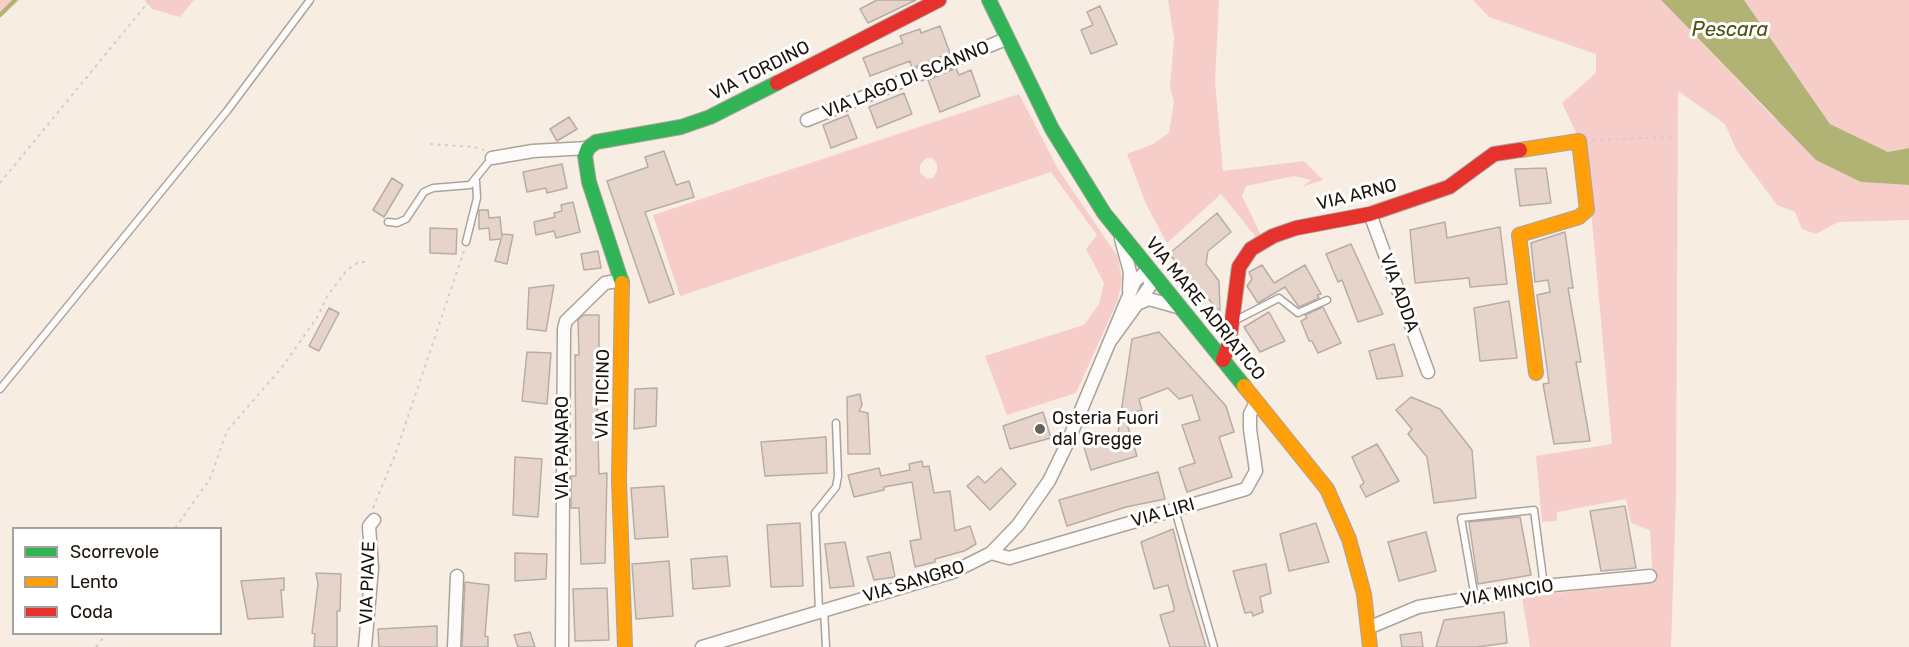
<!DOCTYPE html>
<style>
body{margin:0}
#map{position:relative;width:1909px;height:647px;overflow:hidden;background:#f7ede3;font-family:Rubik,sans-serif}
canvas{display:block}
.legend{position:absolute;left:12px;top:527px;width:210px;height:108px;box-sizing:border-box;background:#fff;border:2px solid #a5a19e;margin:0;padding:8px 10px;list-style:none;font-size:18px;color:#1d150d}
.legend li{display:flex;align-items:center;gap:12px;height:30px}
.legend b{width:30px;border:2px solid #a5a19e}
</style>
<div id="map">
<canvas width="1909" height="647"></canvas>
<ul class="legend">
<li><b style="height:8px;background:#30b455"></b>Scorrevole</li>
<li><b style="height:8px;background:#ff9f0a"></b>Lento</li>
<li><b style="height:8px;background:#e5322d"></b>Coda</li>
</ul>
</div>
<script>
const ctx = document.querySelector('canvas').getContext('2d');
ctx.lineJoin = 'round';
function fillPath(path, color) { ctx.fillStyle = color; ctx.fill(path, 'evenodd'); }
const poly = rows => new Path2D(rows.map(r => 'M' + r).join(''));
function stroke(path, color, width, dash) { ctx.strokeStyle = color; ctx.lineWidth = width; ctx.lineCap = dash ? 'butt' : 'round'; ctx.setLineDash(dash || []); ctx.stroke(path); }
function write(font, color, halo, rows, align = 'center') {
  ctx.font = font + ' Rubik,sans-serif'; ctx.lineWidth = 6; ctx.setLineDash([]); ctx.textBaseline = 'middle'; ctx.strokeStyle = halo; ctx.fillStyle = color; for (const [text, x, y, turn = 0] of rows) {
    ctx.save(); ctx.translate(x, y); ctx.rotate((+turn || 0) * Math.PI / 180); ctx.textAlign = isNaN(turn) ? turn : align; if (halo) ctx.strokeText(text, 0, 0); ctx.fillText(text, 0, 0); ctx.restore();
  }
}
fillPath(poly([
 [0,0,20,0,0,18],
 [145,0,194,0,180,17,152,9],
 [1168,0,1219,0,1215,82,1223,171,1304,161,1323,180,1302,187,1311,180,1294,176,1246,186,1242,196,1261,235,1256,237,1221,194,1167,243,1146,204,1127,154,1153,144,1169,133,1174,101,1170,87,1174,38],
 [1473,0,1661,0,1773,117,1861,182,1909,185,1909,220,1838,222,1816,234,1802,229,1795,212,1777,205,1737,151,1725,124,1678,91,1676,495,1671,647,1530,647,1522,597,1653,582,1650,530,1631,523,1626,499,1557,512,1557,521,1542,522,1536,456,1612,444,1586,153,1562,103,1596,73,1596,54,1489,17],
 [1744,0,1909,0,1909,148,1888,152,1830,124],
 [1019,94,1058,169,1118,257,1122,279,1118,300,1076,393,1007,415,985,356,1084,325,1099,304,1104,283,1086,249,1097,235,1051,172,680,296,653,215],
 [926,158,932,158,937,163,937,171,933,178,927,179,920,173,920,165]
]), '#f6cdc9');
fillPath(poly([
 [1661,0,1744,0,1830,124,1888,152,1909,148,1909,185,1861,182,1816,160]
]), '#b0b373');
stroke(poly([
 [0,15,15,0]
]), '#b0b373', 4);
const building = poly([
 [877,0,916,0,868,23,860,9,877,0],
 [1100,6,1117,44,1091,54,1081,30,1093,25,1087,12,1100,6],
 [940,26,950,53,912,68,910,61,870,76,863,58,903,43,900,36,920,29,921,33,940,26],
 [956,68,959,75,971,70,980,96,940,112,928,80,956,68],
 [904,93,912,114,877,128,869,107,904,93],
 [848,115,857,138,831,148,823,125,848,115],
 [569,117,577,129,557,141,550,129,569,117],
 [664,151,676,185,689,181,694,197,645,212,674,294,649,303,607,181,648,167,645,157,664,151],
 [562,164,567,188,547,193,546,188,527,192,523,172,562,164],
 [1546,168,1551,203,1520,206,1515,169,1546,168],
 [392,178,403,185,384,217,373,210,392,178],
 [573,202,580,232,556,238,554,231,536,235,534,222,555,217,554,213,562,211,561,205,573,202],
 [479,210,488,210,489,218,500,217,502,237,502,234,513,235,507,264,495,261,501,239,490,240,489,228,479,229,479,210],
 [1217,213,1231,232,1208,251,1206,264,1219,281,1220,312,1169,254,1217,213],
 [1445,222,1447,238,1500,227,1507,284,1470,287,1469,278,1415,283,1410,230,1445,222],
 [430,228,457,229,456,254,430,253,430,228],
 [1565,232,1573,288,1568,288,1581,362,1576,362,1590,441,1554,444,1543,384,1549,383,1537,295,1550,292,1548,280,1535,282,1531,243,1565,232],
 [1351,244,1383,314,1358,322,1342,280,1338,282,1326,254,1351,244],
 [598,251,601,268,584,270,581,254,598,251],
 [1262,265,1274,283,1305,265,1321,294,1317,295,1319,298,1299,307,1285,287,1258,303,1247,286,1252,279,1249,272,1262,265],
 [554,285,546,331,527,329,529,288,554,285],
 [1509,301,1517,358,1480,361,1474,308,1509,301],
 [1323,307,1341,343,1318,353,1312,341,1309,341,1301,321,1307,318,1305,315,1323,307],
 [329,308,339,313,319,351,309,346,329,308],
 [1269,312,1285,341,1260,352,1244,327,1269,312],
 [584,315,599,315,599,398,597,398,599,474,607,473,605,563,581,564,579,508,571,508,571,476,576,476,575,355,579,355,578,320,584,315],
 [1159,332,1226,406,1234,432,1219,437,1232,477,1187,492,1179,468,1195,463,1182,425,1200,420,1192,395,1179,399,1168,388,1139,399,1142,410,1124,414,1137,456,1091,470,1083,444,1118,433,1132,339,1159,332],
 [1394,344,1403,376,1377,379,1369,351,1394,344],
 [527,352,551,353,547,404,522,401,527,352],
 [657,388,656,426,634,429,635,389,657,388],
 [860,394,862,405,859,411,868,413,870,454,848,454,847,397,860,394],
 [1411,397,1440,409,1472,450,1476,498,1434,503,1427,457,1408,434,1412,429,1396,410,1411,397],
 [1043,412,1051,438,1010,449,1003,426,1043,412],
 [826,437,827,473,765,476,761,442,826,437],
 [1377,444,1399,481,1366,497,1360,486,1364,483,1352,457,1377,444],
 [515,457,542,459,538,517,513,515,515,457],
 [922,461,923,467,929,466,934,493,950,491,955,531,970,526,976,544,964,551,935,559,935,562,915,567,910,541,921,539,912,482,884,487,884,490,854,497,848,475,879,468,881,476,910,470,909,464,922,461],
 [1001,468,1016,484,990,510,967,486,978,476,985,483,1001,468],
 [1158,472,1165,499,1126,507,1067,526,1059,500,1158,472],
 [664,486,668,537,635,539,631,488,664,486],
 [1625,506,1636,568,1601,571,1590,511,1625,506],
 [1520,517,1531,575,1478,584,1469,522,1520,517],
 [800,523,803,586,771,587,767,525,800,523],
 [1316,523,1329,562,1289,571,1280,534,1316,523],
 [1173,529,1187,584,1206,647,1170,647,1160,615,1174,611,1174,607,1168,585,1154,589,1141,542,1173,529],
 [1426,532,1436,571,1399,581,1388,542,1426,532],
 [845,542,854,586,830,588,825,544,845,542],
 [890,552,895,577,874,580,867,557,890,552],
 [515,553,547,554,546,579,515,581,515,553],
 [727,556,730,586,693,589,691,559,727,556],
 [669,561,673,616,636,619,632,564,669,561],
 [1266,564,1271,593,1260,597,1263,612,1253,616,1252,612,1245,613,1233,571,1266,564],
 [316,573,341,574,340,611,337,611,337,647,314,647,315,634,312,633,318,584,316,573],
 [284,578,284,590,281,590,283,617,248,619,241,581,284,578],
 [465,582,489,585,485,636,488,637,488,647,462,647,465,582],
 [607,588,609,640,575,641,573,589,607,588],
 [1504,612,1507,643,1477,647,1436,647,1444,620,1504,612],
 [437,626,437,647,379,647,378,629,437,626],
 [530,632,535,647,518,647,514,635,530,632],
 [1421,632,1423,647,1402,647,1400,635,1421,632]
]);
fillPath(building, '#e6d4cb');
stroke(building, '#b7ada6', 1.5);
const lane = poly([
 [388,222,397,223,406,219,424,192,433,188,470,185,492,158],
 [466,242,477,198,476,181],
 [1234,321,1279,298,1298,313,1327,300],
 [0,389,227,111,310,0],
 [1175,510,1214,647],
 [1475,598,1461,518,1534,510,1544,586],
 [824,610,826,647],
 [819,611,815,513,836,487,838,476,836,423]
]);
const street = poly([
 [807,120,1006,39],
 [492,158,533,151,588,148],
 [1370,214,1428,372],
 [1121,239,1130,272,1129,290],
 [1137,304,1149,299,1181,308],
 [991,553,1009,558,1246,489,1256,471,1250,429,1250,414,1256,402],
 [1368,628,1418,607,1544,586,1650,576],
 [365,647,372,568,369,526,374,520],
 [454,647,457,576],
 [562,647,564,329,566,321,605,283,622,280],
 [702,647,953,572,991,553,1018,525,1049,481,1066,446,1135,281,1149,269,1150,286,1111,340]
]);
const fast = poly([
 [989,0,1052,129,1104,213,1244,386],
 [622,283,589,182,585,156,588,148,596,142,681,127,710,117,777,83]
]);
const slow = poly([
 [1520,150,1579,141,1587,210,1579,217,1519,235,1536,373],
 [622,283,619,481,625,647],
 [1244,386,1327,489,1349,539,1364,594,1370,647]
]);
const jam = poly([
 [777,83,939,0],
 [1223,360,1229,344,1239,267,1251,249,1273,236,1296,228,1370,214,1449,187,1494,154,1520,150]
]);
stroke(lane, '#aba39a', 9);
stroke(street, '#aba39a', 15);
stroke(fast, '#aba39a', 16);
stroke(slow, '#aba39a', 16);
stroke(jam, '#aba39a', 16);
stroke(poly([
 [1593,140,1676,137],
 [430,144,474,147,484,150],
 [0,183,150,0],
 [373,508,395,455,464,251],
 [175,528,210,479,227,431,283,366,318,316,328,295,347,270,359,262,366,262],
 [96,647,106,634]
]), '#d1ceca', 2, [3, 4.5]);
stroke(lane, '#fefcfb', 6);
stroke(street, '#fefcfb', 12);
stroke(fast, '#30b455', 14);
stroke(slow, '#ff9f0a', 14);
stroke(jam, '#e5322d', 14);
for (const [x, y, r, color] of [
 [1040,429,6,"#696158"]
]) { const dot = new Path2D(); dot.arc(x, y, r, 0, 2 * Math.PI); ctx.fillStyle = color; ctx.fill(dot); stroke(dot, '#fff', 2); }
write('18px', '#1d150d', '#fff', [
 ["VIA TORDINO",760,71,-27],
 ["VIA LAGO DI SCANNO",906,80,-22],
 ["VIA ARNO",1357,195,-14],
 ["VIA ADDA",1399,293,70],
 ["VIA MARE ADRIATICO",1205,309,51],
 ["VIA TICINO",603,394,-89],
 ["VIA PANARO",563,448,-90],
 ["VIA LIRI",1163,513,-16],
 ["VIA SANGRO",914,582,-17],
 ["VIA PIAVE",368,583,-88],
 ["VIA MINCIO",1507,593,-9]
]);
write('18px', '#1d150d', '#fff', [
 ["Osteria Fuori",1052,419],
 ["dal Gregge",1052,440]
], 'left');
write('italic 20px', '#4c5110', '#fff', [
 ["Pescara",1730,30]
]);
</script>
